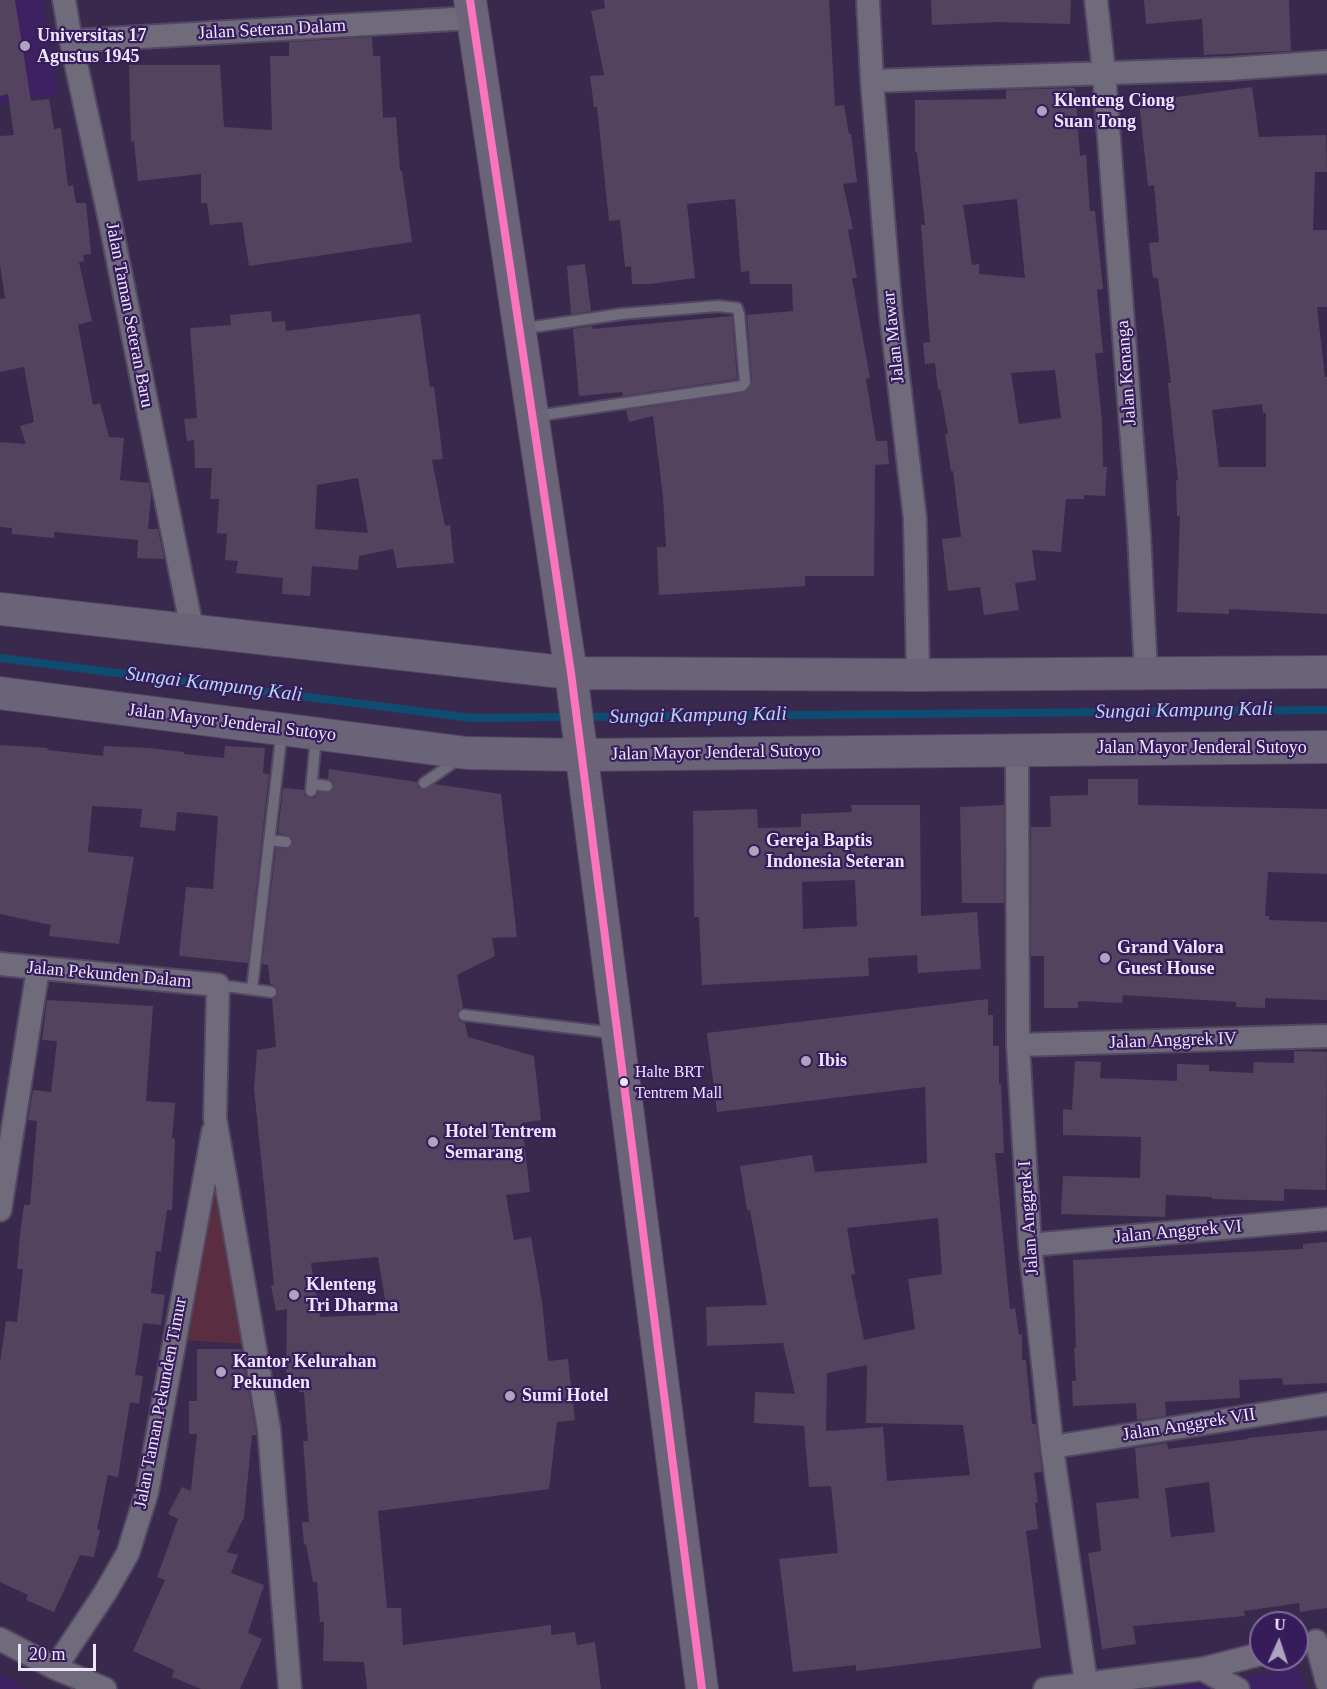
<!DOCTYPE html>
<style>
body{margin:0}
#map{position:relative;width:1327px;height:1689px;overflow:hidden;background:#392a4d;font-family:Georgia,serif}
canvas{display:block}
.north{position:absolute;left:1249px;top:1611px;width:60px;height:60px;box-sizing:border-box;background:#371c5b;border:2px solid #7f6c9b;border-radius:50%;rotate:3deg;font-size:16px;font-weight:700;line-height:24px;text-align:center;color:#ece5fc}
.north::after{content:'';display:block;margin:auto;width:21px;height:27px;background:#ada4bf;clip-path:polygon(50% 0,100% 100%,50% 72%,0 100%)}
.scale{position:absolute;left:18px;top:1644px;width:78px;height:27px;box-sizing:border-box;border:3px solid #ece5fc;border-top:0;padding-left:8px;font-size:18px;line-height:21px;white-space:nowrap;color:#ece5fc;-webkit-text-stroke:4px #371c5b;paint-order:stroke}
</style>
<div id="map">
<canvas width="1327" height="1689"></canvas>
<div class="north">U</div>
<div class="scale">20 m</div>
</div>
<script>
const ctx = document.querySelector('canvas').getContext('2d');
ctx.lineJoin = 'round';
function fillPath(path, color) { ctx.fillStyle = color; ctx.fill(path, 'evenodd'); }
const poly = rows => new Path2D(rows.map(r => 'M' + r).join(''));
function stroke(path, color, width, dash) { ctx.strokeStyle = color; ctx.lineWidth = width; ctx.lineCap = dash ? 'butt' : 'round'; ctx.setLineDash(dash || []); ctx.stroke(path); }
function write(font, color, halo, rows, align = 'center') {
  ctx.font = font + ' Georgia,serif'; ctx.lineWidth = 4.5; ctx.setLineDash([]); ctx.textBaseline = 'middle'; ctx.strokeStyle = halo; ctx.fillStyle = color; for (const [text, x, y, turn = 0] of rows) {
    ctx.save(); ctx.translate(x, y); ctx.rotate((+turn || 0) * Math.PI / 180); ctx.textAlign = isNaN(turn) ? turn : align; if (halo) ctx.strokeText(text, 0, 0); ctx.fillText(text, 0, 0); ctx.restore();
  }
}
fillPath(poly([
 [0,0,42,0,58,94,0,104],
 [1297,1669,1307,1689,1156,1689],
 [0,1674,27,1689,0,1689]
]), '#3e2163');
fillPath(poly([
 [214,1155,249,1344,181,1340]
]), '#5b2d40');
stroke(poly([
 [0,658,472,718,571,717],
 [583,717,1327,710]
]), '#0e4c71', 8);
fillPath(poly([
 [0,0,15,0,31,101,49,99,54,129,61,128,68,186,73,185,76,203,86,203,91,254,83,255,84,261,79,262,92,321,78,325,93,405,100,403,109,437,124,438,120,480,149,483,151,495,148,529,158,529,164,559,137,558,138,540,54,532,54,538,12,534,12,528,0,527,0,442,26,444,20,426,34,422,24,367,0,372,0,299,5,298,0,265,0,136,14,135,8,94,0,96],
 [604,0,829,0,835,106,844,105,849,134,851,134,857,182,843,184,853,229,848,230,857,278,852,278,870,378,866,379,876,441,887,441,889,464,875,465,874,576,805,576,805,586,659,595,657,547,666,547,663,497,653,416,629,422,626,410,743,393,747,391,752,381,747,315,793,311,792,284,750,284,749,271,741,272,735,199,687,204,695,278,650,284,632,284,631,266,625,267,620,220,609,221,597,107,594,107,590,76,604,75,591,11,605,8],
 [931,0,1071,0,1070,24,998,22,932,25],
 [1144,0,1289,0,1291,51,1204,55,1202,19,1146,24],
 [372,37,373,56,380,56,383,118,396,117,400,171,402,171,412,242,249,266,242,222,210,225,207,203,201,203,201,174,138,181,134,141,131,142,129,65,220,65,224,127,272,130,270,56,289,56,289,42],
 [1252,87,1259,137,1326,135,1327,172,1315,172,1313,230,1327,230,1327,307,1317,307,1325,377,1327,377,1327,614,1229,609,1229,614,1177,612,1180,516,1177,516,1176,480,1178,480,1168,383,1171,383,1158,278,1153,278,1149,243,1159,242,1154,185,1148,186,1139,102],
 [1262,404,1263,413,1266,413,1266,467,1219,467,1212,410],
 [1075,88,1080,156,1086,155,1090,211,1095,211,1103,289,1097,290,1103,353,1095,353,1102,421,1103,467,1107,467,1105,496,1084,495,1084,499,1066,499,1061,552,1032,550,1036,580,1015,583,1019,610,984,615,980,587,948,591,942,539,961,537,953,471,951,471,945,434,948,434,940,389,938,390,935,363,925,364,923,343,930,342,921,225,925,225,917,152,915,152,915,100,1006,99,1006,90],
 [1017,199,1025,278,979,274,979,264,972,265,963,205],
 [1055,370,1061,418,1019,424,1011,373],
 [585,264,591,311,571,314,567,266],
 [271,311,272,322,285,321,286,331,420,314,430,387,434,387,443,459,432,460,445,526,450,525,454,563,397,568,393,549,359,556,358,570,312,566,310,596,282,594,283,578,236,573,238,561,225,560,227,534,217,533,219,499,210,499,212,468,195,468,194,440,187,441,184,419,197,418,190,328,231,325,230,315],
 [358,478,368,533,315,529,317,485],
 [732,316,737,379,623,396,622,392,579,396,573,329,592,326,593,329],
 [0,745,48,748,47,750,103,756,104,746,149,748,184,752,184,754,224,758,225,746,265,748,263,773,269,774,248,963,179,956,186,887,213,889,218,816,177,812,175,831,140,827,142,809,92,806,88,852,134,857,119,944,49,936,51,925,0,914],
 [329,769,417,782,418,788,424,790,435,784,501,794,517,937,492,938,495,956,457,975,463,1008,458,1010,457,1015,459,1021,465,1023,468,1037,534,1056,541,1120,522,1123,530,1192,506,1195,514,1240,531,1237,542,1302,548,1361,568,1359,575,1420,557,1422,549,1489,378,1511,387,1608,401,1608,403,1645,551,1625,551,1635,575,1632,577,1645,595,1642,601,1689,367,1689,364,1662,323,1661,324,1622,320,1622,317,1582,313,1582,306,1544,304,1545,302,1522,309,1522,303,1441,308,1441,304,1392,299,1392,298,1377,286,1377,287,1309,276,1311,271,1286,274,1285,254,1089,257,1050,276,1047,272,999,277,996,278,990,275,986,270,984,268,965,262,964,276,848,288,849,293,842,290,836,278,833,283,788,304,790,304,795,310,798,315,798,318,792,329,793,334,786,332,780,328,779],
 [378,1257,387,1311,376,1311,376,1315,320,1317,311,1263],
 [1088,779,1138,779,1138,805,1327,809,1327,874,1268,872,1265,916,1269,916,1269,920,1327,922,1327,1000,1265,998,1265,1008,1236,1007,1236,1002,1123,995,1122,1003,1078,1001,1078,1008,1044,1008,1044,956,1031,956,1031,827,1051,827,1050,796,1088,795],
 [851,805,920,805,921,916,977,912,981,969,918,973,917,955,868,958,869,976,702,985,699,917,694,917,693,811,757,809,758,828,801,827,801,814,852,812],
 [855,880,857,926,803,929,802,882],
 [1004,805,1004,903,962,903,960,807],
 [988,999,988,1015,993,1015,993,1046,999,1046,999,1084,1001,1084,1004,1153,995,1153,1010,1309,1015,1308,1019,1335,1022,1334,1022,1360,1026,1360,1032,1424,1036,1424,1042,1472,1034,1473,1038,1502,1035,1503,1038,1529,1026,1531,1041,1648,856,1671,856,1665,793,1672,779,1559,838,1553,831,1486,809,1487,804,1426,754,1423,755,1392,795,1394,783,1343,707,1346,706,1307,767,1305,750,1210,747,1210,740,1166,812,1155,815,1172,927,1163,925,1087,717,1112,707,1033],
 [938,1218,942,1274,908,1279,915,1329,864,1340,851,1275,855,1274,847,1228],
 [867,1365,866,1423,963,1425,970,1475,887,1481,883,1427,826,1431,827,1373],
 [47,1000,153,1006,146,1101,175,1103,172,1138,175,1139,172,1210,167,1210,161,1252,156,1251,151,1293,165,1295,161,1325,143,1323,135,1375,143,1376,139,1404,130,1402,118,1477,108,1475,97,1529,100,1530,94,1557,80,1555,54,1612,26,1600,28,1595,0,1582,0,1363,6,1321,17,1322,23,1269,17,1269,20,1234,24,1205,30,1205,37,1121,28,1120,33,1090,51,1092,57,1041,42,1040],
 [1294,1051,1327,1052,1326,1190,1284,1189,1284,1201,1212,1199,1212,1197,1166,1195,1165,1217,1061,1214,1063,1176,1140,1178,1141,1137,1063,1135,1063,1109,1072,1110,1075,1061,1101,1062,1100,1078,1177,1081,1177,1064,1209,1065,1209,1071,1253,1073,1254,1062,1294,1063],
 [1327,1242,1327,1383,1283,1385,1282,1378,1239,1380,1240,1398,1165,1402,1166,1416,1137,1420,1136,1403,1073,1406,1072,1381,1076,1381,1074,1348,1076,1348,1073,1260,1303,1249,1303,1244],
 [197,1349,241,1349,256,1431,256,1435,252,1435,244,1517,227,1552,238,1555,231,1573,264,1585,248,1633,262,1639,240,1689,201,1689,172,1677,174,1670,133,1651,165,1580,157,1577,178,1519,168,1514,182,1487,191,1491,197,1434,189,1434,189,1401,197,1401],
 [1327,1430,1327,1608,1300,1612,1299,1603,1244,1611,1245,1616,1133,1626,1136,1644,1102,1649,1088,1553,1101,1551,1096,1503,1139,1498,1135,1448,1167,1443,1168,1449,1248,1439,1248,1438],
 [1209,1482,1215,1532,1171,1537,1165,1488]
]), '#53435e');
const service = poly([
 [520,329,621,314,718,306,737,308,739,314,745,382,742,386,536,416],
 [424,783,460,758],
 [312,784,327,786],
 [311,791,316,737],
 [270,840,286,842],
 [218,985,271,992],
 [252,989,282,730],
 [464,1015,614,1033]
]);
const minor = poly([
 [64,0,71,41,110,221,192,629],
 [868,0,872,81,891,315,915,519,918,675],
 [1096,0,1104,73,1139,533,1146,674],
 [71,41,472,18],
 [872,81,1229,69,1327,62],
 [1017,749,1018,1045,1030,1245,1052,1447,1086,1683],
 [0,964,218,985,215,1118,269,1429,290,1689],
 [1018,1045,1327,1036],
 [0,1210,38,969],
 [1030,1245,1327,1219],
 [1052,1447,1327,1404],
 [0,1639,55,1668,105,1689],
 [1316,1641,1327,1682],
 [55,1668,105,1593,128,1553,147,1492,213,1132],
 [1202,1669,1238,1689],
 [1045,1689,1202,1669,1261,1654]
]);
const secondary = poly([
 [470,0,571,673,702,1689],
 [0,609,571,673,918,675,1327,672],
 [0,693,467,753,582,755,1327,747]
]);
stroke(service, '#534763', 14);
stroke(minor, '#534763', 26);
stroke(secondary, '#534763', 34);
stroke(service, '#706b7a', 10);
stroke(minor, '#706b7a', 22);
stroke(secondary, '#6b6378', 32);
stroke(poly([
 [470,0,571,673,702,1689]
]), '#fc73be', 8);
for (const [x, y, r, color] of [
 [25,46,6,"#ada4bf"],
 [1042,111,6,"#ada4bf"],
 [754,851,6,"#ada4bf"],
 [1105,958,6,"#ada4bf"],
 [806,1061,6,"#ada4bf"],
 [624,1082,5,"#ece5fc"],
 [433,1142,6,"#ada4bf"],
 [294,1295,6,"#ada4bf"],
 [221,1372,6,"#ada4bf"],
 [510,1396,6,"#ada4bf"]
]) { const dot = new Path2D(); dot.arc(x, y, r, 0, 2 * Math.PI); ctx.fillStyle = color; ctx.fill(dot); stroke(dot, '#371c5b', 2); }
write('16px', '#ece5fc', '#371c5b', [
 ["Halte BRT",635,1073],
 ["Tentrem Mall",635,1094]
], 'left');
write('18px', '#ece5fc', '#371c5b', [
 ["Jalan Seteran Dalam",272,30,-3],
 ["Jalan Taman Seteran Baru",129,315,79],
 ["Jalan Mawar",894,337,-96],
 ["Jalan Kenanga",1127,373,-94],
 ["Jalan Mayor Jenderal Sutoyo",232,723,7],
 ["Jalan Mayor Jenderal Sutoyo",1202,748],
 ["Jalan Mayor Jenderal Sutoyo",716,753,-1],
 ["Jalan Pekunden Dalam",109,975,5],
 ["Jalan Anggrek IV",1173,1041,-2],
 ["Jalan Anggrek I",1029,1218,-94],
 ["Jalan Anggrek VI",1178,1232,-5],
 ["Jalan Taman Pekunden Timur",161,1403,-79],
 ["Jalan Anggrek VII",1189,1425,-9]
]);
write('bold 18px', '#ece5fc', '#371c5b', [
 ["Universitas 17",37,36],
 ["Agustus 1945",37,57],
 ["Klenteng Ciong",1054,101],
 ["Suan Tong",1054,122],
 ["Gereja Baptis",766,841],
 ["Indonesia Seteran",766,862],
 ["Grand Valora",1117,948],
 ["Guest House",1117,969],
 ["Ibis",818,1061],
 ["Hotel Tentrem",445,1132],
 ["Semarang",445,1153],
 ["Klenteng",306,1285],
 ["Tri Dharma",306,1306],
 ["Kantor Kelurahan",233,1362],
 ["Pekunden",233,1383],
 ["Sumi Hotel",522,1396]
], 'left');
write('italic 20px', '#b2d8f4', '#371c5b', [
 ["Sungai Kampung Kali",214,685,7],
 ["Sungai Kampung Kali",1184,711,-1],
 ["Sungai Kampung Kali",698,716,-1]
]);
</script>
